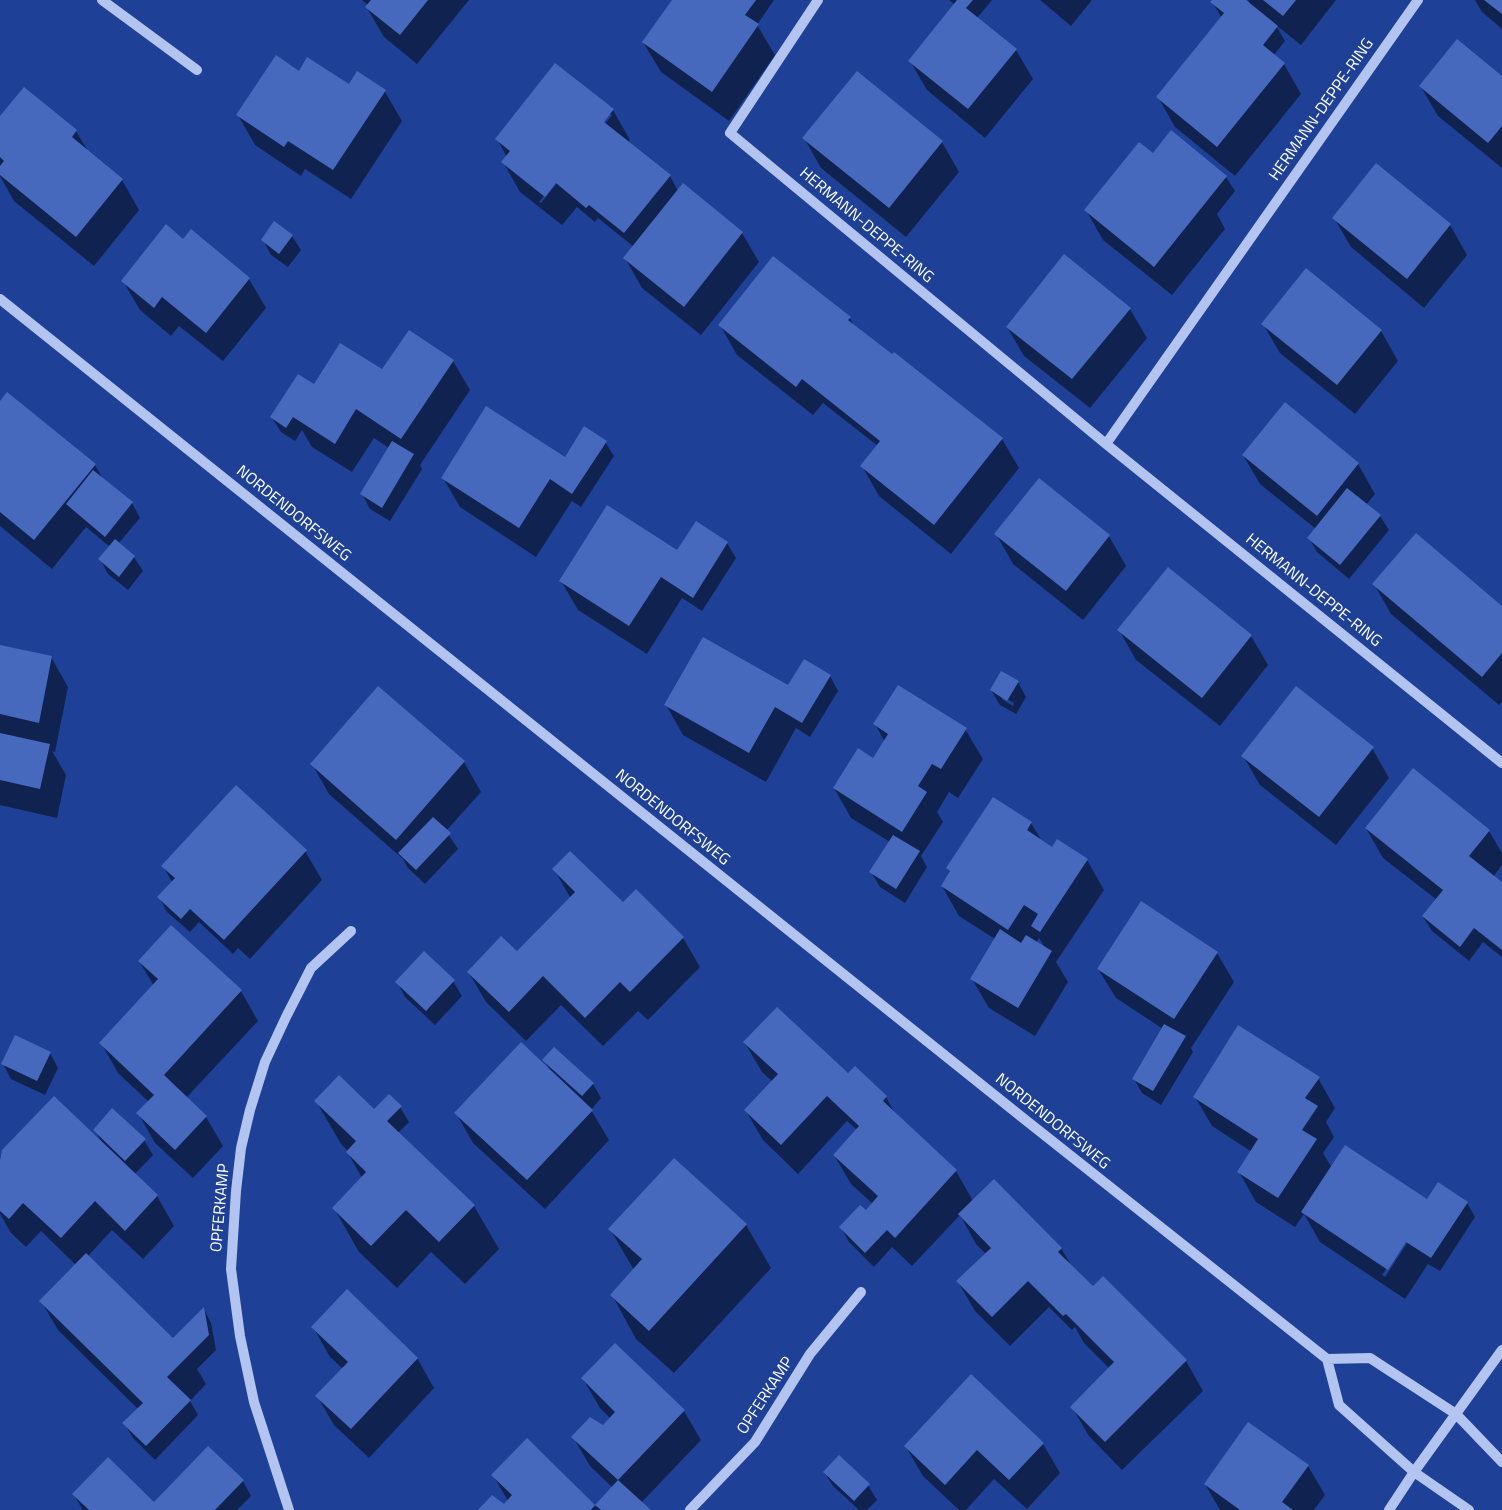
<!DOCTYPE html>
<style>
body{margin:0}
canvas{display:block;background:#1e4096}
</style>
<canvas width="1502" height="1510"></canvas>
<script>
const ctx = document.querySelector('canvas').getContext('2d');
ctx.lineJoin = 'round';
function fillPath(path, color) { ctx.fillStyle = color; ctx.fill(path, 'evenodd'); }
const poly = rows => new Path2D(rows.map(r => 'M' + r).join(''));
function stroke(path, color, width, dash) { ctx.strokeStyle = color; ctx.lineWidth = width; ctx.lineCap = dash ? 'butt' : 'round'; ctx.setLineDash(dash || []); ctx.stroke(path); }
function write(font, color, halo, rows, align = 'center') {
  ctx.font = font + ' "Titillium Web",sans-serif'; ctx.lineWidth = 5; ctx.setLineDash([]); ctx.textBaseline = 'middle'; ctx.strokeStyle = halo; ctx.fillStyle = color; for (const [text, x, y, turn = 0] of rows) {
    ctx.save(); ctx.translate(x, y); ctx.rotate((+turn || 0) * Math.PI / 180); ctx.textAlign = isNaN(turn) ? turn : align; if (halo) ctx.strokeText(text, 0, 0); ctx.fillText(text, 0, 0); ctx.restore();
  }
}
fillPath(poly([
 [362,0,469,0,417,64,384,37,367,8,369,6],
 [673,0,774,0,757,25,775,55,729,121,661,72,643,42],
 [949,0,992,0,977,18,1016,50,1033,79,985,138,927,90,910,61,955,5],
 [1040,0,1092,0,1071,26],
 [1213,0,1244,0,1251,6,1248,0,1336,0,1301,45,1276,25,1285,41,1273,56,1284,64,1301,94,1235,176,1175,127,1158,97,1222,18,1212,2],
 [1475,0,1502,0,1502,29,1482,12],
 [299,73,349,86,358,73,385,92,402,121,351,199,305,169,301,176,255,145,238,115],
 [1502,77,1502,168,1438,116,1421,87],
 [24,89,76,131,89,153,122,180,139,210,94,266,14,201,0,176,0,118],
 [613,110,630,140,628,143,670,176,678,191,742,233,759,262,701,335,642,288,625,258,634,247,598,218,595,222,577,207,562,225,520,192,503,162,507,157,497,139],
 [609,113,612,115,541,203,539,202],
 [804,138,942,142,959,172,906,237,821,168],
 [1153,155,1226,177,1235,191,1217,214,1225,229,1172,295,1103,240,1086,210],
 [1334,218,1450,225,1467,255,1424,308,1351,247],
 [292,236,301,250,288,267,271,255,263,240],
 [183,241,249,279,266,308,223,361,179,326,171,336,140,310,123,281],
 [774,258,850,318,855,328,1002,439,1019,468,951,554,879,496,862,466,878,446,823,403,813,415,737,355,720,325],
 [1307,270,1381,331,1398,361,1355,414,1280,353,1263,324],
 [1130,309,1147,338,1090,408,1024,356,1007,327],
 [453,361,470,390,420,465,422,469,390,521,370,509,362,494,389,448,374,438,352,472,312,447,302,430,295,441,281,432,272,418,313,385],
 [8,394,95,465,104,481,132,503,140,518,118,544,134,557,143,571,128,590,108,574,100,559,110,547,86,527,52,569,0,526,0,404],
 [1285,404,1358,464,1375,494,1366,505,1380,516,1389,530,1349,579,1317,552,1309,538,1316,529,1260,484,1243,455],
 [605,442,614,456,581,507,572,501,536,557,460,507,443,478,565,459],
 [996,534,1109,536,1126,566,1083,620,1013,564],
 [727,543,736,558,702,611,682,598,647,654,578,610,561,581,676,551],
 [1374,584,1502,608,1502,702,1499,705,1391,614],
 [1119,630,1251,636,1268,665,1220,726,1136,660],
 [0,647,51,657,68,687,55,752,52,751,66,775,57,818,0,805],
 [830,676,838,691,810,737,796,728,766,782,683,735,666,705,787,686],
 [1018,682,1026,697,1016,714,1000,705,991,690],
 [1002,696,1014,703,1013,706,1002,699],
 [875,724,965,729,983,759,958,798,949,792,937,812,943,822,921,856,927,867,905,903,880,887,871,872,890,842,851,818,834,788,874,760,885,742],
 [1372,748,1389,778,1336,845,1260,785,1243,756],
 [464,762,481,792,446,831,458,849,425,884,408,868,403,859,329,794,312,764],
 [994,799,1031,823,1043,843,1052,849,1087,860,1104,890,1056,962,1068,982,1035,1036,989,1008,972,979,995,939,959,916,942,886,950,873,948,868],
 [1039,938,1046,949,1036,943],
 [1366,828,1489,831,1502,853,1502,865,1493,877,1502,884,1502,957,1483,942,1469,961,1432,931,1423,917,1437,900,1383,858],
 [305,851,322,880,250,959,238,948,233,954,199,922,190,932,167,912,159,897,172,882,163,866],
 [554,869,683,938,700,967,648,1020,638,1011,603,1046,561,1005,526,1041,486,1002,469,973,517,953,571,899],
 [1217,953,1234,982,1191,1048,1193,1052,1161,1105,1142,1093,1134,1079,1163,1029,1116,998,1098,969],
 [139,961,241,991,258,1021,186,1098,206,1117,223,1146,193,1178,155,1143,138,1113,149,1102,118,1073,101,1043,154,986],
 [453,981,462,996,435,1025,405,997,397,982],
 [745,1043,847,1074,886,1097,894,1112,956,1171,973,1201,1061,1248,1072,1267,1092,1287,1186,1361,1203,1391,1122,1470,1089,1436,1072,1407,1110,1369,1084,1343,1075,1327,1072,1330,1049,1307,1010,1346,975,1311,958,1282,986,1254,976,1244,960,1215,912,1266,892,1247,874,1267,849,1242,841,1228,871,1217,873,1204,851,1184,834,1155,857,1130,847,1121,798,1174,763,1140,746,1111,773,1082,762,1072],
 [50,1053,58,1068,45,1095,11,1079,3,1064],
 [544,1060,593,1084,601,1098,591,1110,609,1140,545,1209,473,1143,456,1113,550,1070],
 [1318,1078,1335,1108,1326,1122,1334,1137,1323,1153,1332,1168,1432,1205,1467,1203,1475,1217,1440,1271,1428,1264,1405,1299,1320,1242,1304,1214,1295,1227,1256,1202,1239,1172,1252,1152,1212,1126,1195,1097],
 [1423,1214,1425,1216,1385,1277,1382,1275],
 [316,1101,379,1116,400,1107,409,1122,398,1133,474,1206,499,1249,465,1284,431,1252,397,1288,359,1252,334,1208,362,1178,348,1153,349,1152,341,1144],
 [95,1130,144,1140,153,1155,134,1175,157,1196,174,1226,143,1259,112,1230,87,1257,174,1340,204,1309,211,1323,216,1350,197,1369,206,1384,190,1401,198,1415,155,1460,133,1438,124,1423,138,1409,58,1330,41,1301,76,1265,41,1231,26,1247,11,1233,0,1214,0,1169,102,1143],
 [746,1225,771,1268,674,1373,636,1339,612,1295,634,1270,610,1229],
 [313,1327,417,1358,434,1388,369,1458,334,1425,317,1396,343,1369,330,1357],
 [583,1379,684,1411,701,1440,641,1503,648,1510,480,1510,504,1506,508,1501,493,1475,527,1440,596,1507,613,1488,590,1466,573,1437,603,1426,611,1419,600,1408],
 [1043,1444,1060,1473,1027,1509,994,1479,966,1510,959,1510,923,1476,906,1447],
 [1308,1466,1325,1495,1314,1510,1220,1510,1205,1484],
 [824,1472,868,1485,877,1500,867,1510,859,1510,833,1486],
 [243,1481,251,1496,237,1510,83,1510,74,1495,154,1504]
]), '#0007');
fillPath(poly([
 [371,0,428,0,400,35,365,7],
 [672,0,756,0,745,15,759,24,712,92,642,42],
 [957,0,973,0,966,8,1017,49,968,109,908,61],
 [1212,0,1246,0,1278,26,1263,45,1285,63,1217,147,1156,97,1224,13,1210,2],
 [1263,0,1296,0,1283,16],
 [1484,0,1502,0,1502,14],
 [1457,39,1502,76,1502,126,1488,143,1419,86],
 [276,55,299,71,307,57,349,84,357,71,386,90,333,170,288,141,284,147,236,115],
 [555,63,614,109,604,122,671,175,624,233,589,205,586,208,556,183,545,197,501,162,510,151,495,139],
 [857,71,943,141,889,208,802,138],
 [24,87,77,130,72,137,123,179,76,237,0,175,0,166,4,161,0,157,0,116],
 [1171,130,1227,176,1154,267,1084,210,1139,142,1153,153],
 [1376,163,1451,224,1407,279,1332,218],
 [683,183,743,232,684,307,623,258],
 [274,221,293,235,279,254,261,240],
 [166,224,183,239,191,229,250,278,206,333,162,297,154,308,121,281],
 [1064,254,1131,308,1072,379,1006,327],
 [773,256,851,317,848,320,892,354,894,352,1003,438,934,525,860,466,880,441,802,379,796,387,718,325],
 [1306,268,1382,330,1337,385,1261,324],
 [409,330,454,360,401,439,356,409,335,444,293,417,286,428,270,417,298,374,314,384,340,343,382,369],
 [7,392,96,464,34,540,0,512,0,401],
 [1285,402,1359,463,1317,516,1242,455],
 [486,406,565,457,584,426,607,441,572,494,550,479,519,528,441,478],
 [392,441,414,454,382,508,360,494],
 [93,470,133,502,105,537,66,504],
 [1039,478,1110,535,1066,591,994,534],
 [1347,488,1381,515,1340,565,1307,538],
 [607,505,677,550,696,521,728,542,693,598,661,577,629,626,559,581],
 [1416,533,1502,606,1502,653,1482,677,1372,584],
 [115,539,135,556,119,577,98,559],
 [1168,567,1252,635,1202,698,1117,630],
 [703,637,788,685,804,659,831,675,802,723,775,707,749,753,664,705],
 [0,645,52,656,39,723,0,714],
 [1001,671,1019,681,1007,701,990,690],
 [898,685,967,728,941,769,932,764,918,786,927,792,902,832,833,788,858,748,873,758,888,734,873,724],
 [378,686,465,761,396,840,310,764],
 [1296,686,1374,747,1319,817,1241,756],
 [0,733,50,744,40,789,0,780],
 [1413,768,1490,830,1469,856,1502,882,1502,950,1474,928,1460,947,1422,916,1443,890,1365,828],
 [236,785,307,850,224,940,190,909,181,919,157,897,175,878,161,866],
 [993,797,1032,822,1027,830,1052,847,1057,839,1088,859,1040,932,1031,926,1038,914,1024,905,1008,930,941,886,950,871,946,868],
 [433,817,451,833,416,870,398,853],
 [893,835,920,851,896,889,869,872],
 [570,851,623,902,636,889,684,937,630,992,620,982,585,1018,543,976,509,1012,467,972,501,936,517,951,575,892,552,869],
 [1141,901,1218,952,1174,1019,1097,969],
 [171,925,242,990,164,1075,207,1116,175,1150,136,1113,154,1095,99,1043,158,979,138,961],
 [1000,929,1021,943,1026,935,1052,951,1018,1008,970,979],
 [424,951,455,980,426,1011,395,982],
 [777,1007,848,1073,855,1066,887,1096,883,1101,957,1170,895,1238,887,1230,865,1253,839,1227,860,1205,866,1210,878,1196,833,1155,859,1126,827,1096,781,1145,744,1110,778,1074,743,1042],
 [1164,1024,1186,1036,1153,1091,1132,1079],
 [1238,1025,1320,1077,1305,1098,1318,1106,1302,1130,1317,1139,1278,1198,1237,1172,1258,1139,1193,1097],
 [15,1035,51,1052,37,1081,1,1064],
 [521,1042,593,1110,527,1180,454,1113],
 [554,1047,594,1083,582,1096,542,1060],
 [339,1075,374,1109,389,1094,402,1106,387,1121,475,1205,439,1242,406,1210,371,1246,332,1208,366,1172,346,1152,356,1141,314,1101],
 [54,1096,158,1195,125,1231,95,1201,61,1238,23,1203,9,1219,0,1211,0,1161,2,1150],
 [112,1108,146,1139,125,1161,93,1130],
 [1345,1145,1427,1199,1438,1182,1468,1202,1431,1258,1406,1242,1388,1270,1301,1212],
 [674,1158,747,1224,649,1331,610,1295,642,1259,608,1229],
 [994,1179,1062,1248,1058,1252,1093,1286,1103,1276,1187,1360,1105,1442,1070,1407,1114,1362,1066,1314,1063,1316,1028,1281,992,1317,956,1281,991,1248,958,1214],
 [86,1253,173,1338,204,1307,209,1335,167,1377,191,1400,146,1446,122,1423,143,1403,39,1301],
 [347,1289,418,1358,351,1429,315,1396,348,1362,311,1327],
 [615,1343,685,1410,618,1480,571,1437,590,1417,603,1425,615,1412,581,1378],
 [971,1374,1044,1443,1009,1480,977,1450,945,1485,904,1446],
 [1248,1422,1309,1465,1282,1502,1293,1510,1240,1510,1204,1484],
 [527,1438,595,1505,591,1510,478,1510,492,1495,504,1504,512,1495,491,1475],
 [208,1446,244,1480,215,1510,89,1510,72,1494,108,1457,154,1502],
 [839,1455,870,1484,854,1501,823,1472],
 [618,1480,651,1510,601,1510,595,1505]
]), '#4669bd');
stroke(poly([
 [102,0,197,70],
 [818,0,730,133,1106,444,1502,763],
 [0,299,1023,1118,1327,1359],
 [1106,444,1418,0],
 [289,1510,254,1402,240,1336,231,1269,236,1191,241,1148,250,1110,265,1062,286,1017,311,968,351,931],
 [690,1510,755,1442,810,1354,861,1292],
 [1389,1510,1414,1472,1502,1350],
 [1469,1510,1414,1472,1339,1405,1327,1359,1370,1358,1456,1414,1502,1462]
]), '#b2c4ef', 10);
write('16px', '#fff', '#1e4096', [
 ["HERMANN-DEPPE-RING",1322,110,-55],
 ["HERMANN-DEPPE-RING",866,226,40],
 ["NORDENDORFSWEG",293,514,39],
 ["HERMANN-DEPPE-RING",1313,591,39],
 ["NORDENDORFSWEG",672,818,39],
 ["NORDENDORFSWEG",1052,1122,39],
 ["OPFERKAMP",221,1208,-85],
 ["OPFERKAMP",766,1396,-57]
]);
</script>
